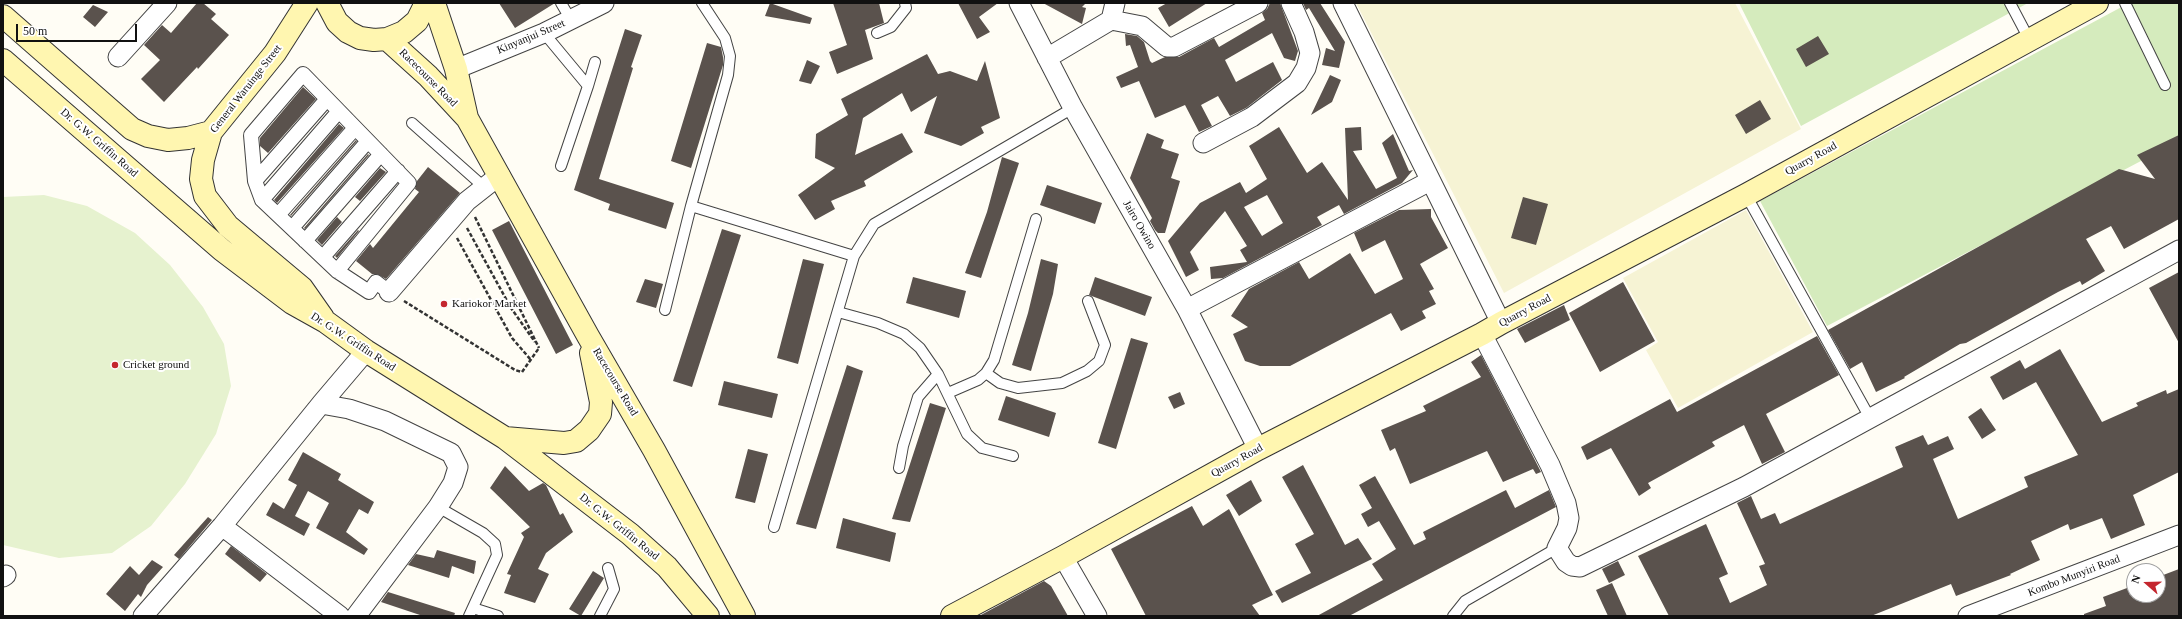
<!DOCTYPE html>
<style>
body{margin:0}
#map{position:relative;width:2182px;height:619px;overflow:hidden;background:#fffdf5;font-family:Georgia,serif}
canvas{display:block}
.frame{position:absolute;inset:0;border:4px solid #111;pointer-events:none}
.north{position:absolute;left:2126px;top:563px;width:40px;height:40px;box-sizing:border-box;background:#fff;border:1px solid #a0a0a0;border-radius:50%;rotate:290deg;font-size:11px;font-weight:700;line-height:16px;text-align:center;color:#111}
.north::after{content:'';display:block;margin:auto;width:14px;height:18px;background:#c4262e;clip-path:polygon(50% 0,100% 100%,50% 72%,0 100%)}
.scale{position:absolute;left:16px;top:24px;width:121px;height:18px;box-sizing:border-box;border:2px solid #111;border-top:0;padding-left:5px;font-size:12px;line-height:14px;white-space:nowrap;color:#111;-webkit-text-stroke:3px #fff;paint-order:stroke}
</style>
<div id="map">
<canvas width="2182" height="619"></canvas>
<div class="frame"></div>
<div class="north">N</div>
<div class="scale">50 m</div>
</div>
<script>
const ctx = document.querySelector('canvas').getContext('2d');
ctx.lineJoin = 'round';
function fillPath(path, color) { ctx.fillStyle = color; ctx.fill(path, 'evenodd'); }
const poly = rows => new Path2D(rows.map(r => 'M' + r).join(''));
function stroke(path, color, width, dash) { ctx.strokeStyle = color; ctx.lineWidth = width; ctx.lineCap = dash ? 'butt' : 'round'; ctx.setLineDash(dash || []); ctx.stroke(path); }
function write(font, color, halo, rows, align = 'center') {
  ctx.font = font + ' Georgia,serif'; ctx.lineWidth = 4; ctx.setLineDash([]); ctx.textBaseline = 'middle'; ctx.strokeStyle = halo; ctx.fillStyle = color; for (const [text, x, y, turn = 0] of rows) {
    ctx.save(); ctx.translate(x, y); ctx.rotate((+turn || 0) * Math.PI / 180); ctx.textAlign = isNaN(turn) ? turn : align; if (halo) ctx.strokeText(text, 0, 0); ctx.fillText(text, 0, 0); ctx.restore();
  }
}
fillPath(poly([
 [1356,3,1735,3,1801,129,1504,293],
 [1746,210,1813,332,1678,408,1646,350,1658,342,1623,278]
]), '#f6f3d4');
fillPath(poly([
 [1739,3,2028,3,1801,126],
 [2129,3,2179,3,2179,141,1827,326,1760,201]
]), '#d5ebbd');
fillPath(poly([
 [44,195,87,206,135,233,170,265,203,307,224,344,231,386,216,434,185,484,151,526,112,553,59,558,3,545,3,197]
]), '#e6f2cf');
fillPath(poly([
 [197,3,203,3,216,14,211,19,229,35,198,69,197,67,164,102,141,79,160,60,144,45,162,25,171,33],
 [499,3,555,3,515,28],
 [770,3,812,18,810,24,765,16],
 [833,3,879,3,884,23,865,30,873,59,837,74,829,52,847,45],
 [958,3,998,3,979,17,990,32,977,39],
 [1043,3,1086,3,1082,7,1086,8,1082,24],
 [1167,3,1207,3,1169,27,1158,8],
 [1270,3,1280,3,1298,51,1295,61,1284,58,1272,33,1225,60,1236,82,1273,62,1282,80,1246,108,1230,116,1218,96,1201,105,1212,126,1199,132,1185,105,1155,118,1139,81,1121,88,1116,77,1138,67,1130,45,1126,46,1125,34,1137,36,1144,42,1150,61,1152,63,1165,57,1179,57,1214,38,1219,47,1265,20,1262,13,1267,9],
 [1303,3,1320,3,1345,42,1339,68,1322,65,1326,48,1335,51,1309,8,1306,10],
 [93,5,108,12,95,27,83,17],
 [625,29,642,35,631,67,633,68,599,179,674,203,666,229,608,210,610,204,574,190],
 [1818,36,1829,54,1806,67,1796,49],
 [707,43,721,47,723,57,723,65,691,168,671,161],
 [927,54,938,74,950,71,977,81,985,61,1000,118,981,127,984,133,961,146,924,133,937,96,911,112,902,93,863,118,855,155,902,133,913,152,864,181,866,186,831,201,835,209,815,220,798,195,835,168,815,158,816,134,848,115,841,99],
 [807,60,820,66,811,84,799,81],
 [1330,75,1341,80,1332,102,1311,115],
 [303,87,316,99,268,153,260,146,260,138],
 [1760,100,1771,119,1746,134,1735,115],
 [339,124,344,128,277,203,274,200],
 [1279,127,1307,173,1322,162,1348,200,1345,128,1361,127,1362,150,1353,151,1376,189,1397,178,1382,143,1393,134,1409,171,1413,170,1402,183,1344,214,1339,205,1317,217,1322,225,1223,278,1211,279,1210,267,1247,262,1240,250,1247,246,1225,211,1190,252,1199,270,1186,277,1168,241,1200,203,1240,182,1246,193,1267,179,1249,146],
 [1267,195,1283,223,1262,236,1244,207],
 [1147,133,1164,140,1161,148,1179,154,1171,178,1180,181,1165,233,1158,233,1155,230,1150,221,1152,218,1130,178],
 [2179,135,2179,219,2124,249,2111,226,2086,239,2105,271,2082,285,2080,281,2058,292,1966,343,1960,344,1904,377,1905,378,1876,392,1862,362,1850,369,1828,330,2119,169,2155,179,2137,155],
 [356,140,357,141,291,216,290,215],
 [368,154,369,155,305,229,304,228],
 [1002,157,1019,163,981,278,965,273,987,212],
 [428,167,460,193,386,279,377,274,372,274,356,261,370,244,373,248,419,192,415,189,417,181],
 [380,168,386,172,360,201,355,197],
 [1047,185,1102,203,1095,224,1040,205],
 [1523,197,1548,204,1536,245,1511,238],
 [1431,209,1431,217,1448,248,1420,264,1434,289,1429,291,1436,304,1422,311,1426,318,1401,331,1391,313,1290,366,1260,366,1245,361,1233,334,1248,327,1231,316,1249,289,1299,262,1309,279,1350,253,1375,294,1403,279,1385,240,1362,252,1354,233,1399,210],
 [337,217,342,222,322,245,317,240],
 [509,221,573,345,556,354,492,230],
 [722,229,741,235,692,387,673,381],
 [358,230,359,231,337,258,335,256],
 [803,259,824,264,798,364,777,358],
 [1041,259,1058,264,1053,294,1031,371,1012,365,1028,313],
 [2179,272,2179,343,2149,288],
 [913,277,966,291,959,318,906,303],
 [1095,277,1152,297,1145,316,1089,295],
 [645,279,663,284,656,308,636,302],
 [1623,282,1655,341,1600,372,1569,313],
 [1564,305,1570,320,1525,343,1517,329],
 [1817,336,1839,375,1766,414,1785,452,1762,464,1744,425,1712,442,1715,446,1648,483,1651,488,1639,496,1611,448,1587,460,1581,447,1670,399,1677,412],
 [1131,338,1148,343,1116,449,1098,443],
 [2060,349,2102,422,2138,406,2136,403,2166,390,2167,394,2179,389,2179,472,2133,495,2145,525,2111,539,2102,518,2070,530,2068,524,2031,541,2040,560,2010,574,2011,575,1956,596,1951,584,1871,616,1669,616,1638,556,1706,524,1728,574,1719,578,1730,603,1767,585,1759,566,1765,564,1737,503,1751,496,1761,519,1775,513,1780,524,1903,467,1895,447,1923,435,1928,445,1948,436,1954,449,1933,459,1958,519,2028,487,2024,477,2078,455,2036,382,2003,400,1990,377,2020,360,2025,369],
 [1481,355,1541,472,1536,474,1533,469,1503,482,1487,451,1410,484,1395,448,1390,451,1381,430,1426,411,1423,406,1481,377,1471,362],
 [847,365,863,371,816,529,796,524],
 [724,381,778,394,772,418,718,405],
 [1180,392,1185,404,1174,409,1168,397],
 [1006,396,1056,413,1049,437,998,420],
 [930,403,946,408,910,522,892,519],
 [1981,408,1996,430,1982,439,1968,417],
 [748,449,768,454,755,503,735,498],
 [303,452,341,474,338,480,374,502,368,514,359,509,346,532,368,549,364,555,316,528,329,503,308,491,295,516,310,524,304,536,266,515,273,502,284,509,297,485,288,480],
 [1303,465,1345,545,1358,538,1372,559,1282,603,1275,591,1311,573,1295,544,1314,534,1282,477],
 [505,466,529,491,543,483,546,485,560,515,563,513,573,532,546,553,538,569,549,574,535,603,504,593,511,575,507,574,524,537,521,533,530,527,490,488],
 [1375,476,1414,545,1426,539,1423,532,1506,490,1515,508,1549,490,1556,507,1349,616,1317,616,1383,580,1372,564,1396,549,1379,521,1368,527,1361,514,1372,508,1359,485],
 [1251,480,1262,501,1239,516,1226,495],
 [1192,506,1203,526,1229,509,1273,595,1252,605,1260,616,1146,616,1111,549],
 [208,517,212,520,179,559,174,555],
 [843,518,896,533,890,562,836,548],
 [231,546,267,574,260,582,225,554],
 [437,550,476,561,474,574,452,566,449,578,408,565,416,554,434,558],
 [152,560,163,567,147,585,141,597,138,594,125,611,106,594,130,566,139,575],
 [1618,561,1625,575,1609,583,1602,569],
 [2179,569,2179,616,2084,616,2084,614,2106,606,2103,597,2127,588,2130,595,2158,595,2158,577],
 [593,571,604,578,581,616,569,609],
 [1044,581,1051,586,1068,616,979,616],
 [1612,583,1627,616,1608,616,1596,590],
 [388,592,455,613,454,616,423,616,381,602]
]), '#5a524d');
const service = poly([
 [561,3,571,20],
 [2010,3,2029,39],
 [2125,3,2165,85],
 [544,33,588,86,561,166],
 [877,33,891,27,906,8,905,3],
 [588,86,595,62],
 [412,123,484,187],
 [1746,195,1870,418],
 [691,206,854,256],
 [665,310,691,206,728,75,730,56,725,38,702,3],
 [838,312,878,323,904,334,920,348,938,374,967,434,982,448,1013,456],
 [986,373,1000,383,1018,388,1062,383,1087,371,1099,361,1105,345,1088,301],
 [948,393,978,380,986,373,994,360,1036,219],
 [899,468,903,446,918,397,938,374],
 [438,507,483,533,495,544,497,555,469,616],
 [774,527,854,256,874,224,1073,108],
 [473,608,498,616],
 [600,616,614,589,608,568],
 [1453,616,1465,601,1557,548]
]);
const pedestrian = poly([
 [255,181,327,99],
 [262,200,339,111],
 [278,215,355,128],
 [292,228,368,141],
 [305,241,381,154],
 [323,257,398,171],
 [337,271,409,183,303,74,251,135,255,181,262,200,337,271,369,292,376,282,389,292]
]);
const minor = poly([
 [1019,3,1073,108,1187,309,1258,449],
 [1115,3,1111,20,1142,26,1167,47,1174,47,1258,3],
 [1343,3,1501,323],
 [118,57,167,3],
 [1047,58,1111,20],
 [456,69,544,33,604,3],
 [1203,143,1252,117,1297,83,1306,68,1310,53,1304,32,1291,3],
 [389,292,467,201,500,175],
 [1187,309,1430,181],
 [1482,334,1550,465,1566,503,1569,518,1567,528,1557,548,1566,562,1572,566,1580,567,1744,487,2179,250],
 [321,404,349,409,385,421,451,453,458,467,453,483,438,507,356,616],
 [222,526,340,616],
 [1063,557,1097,616],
 [3,577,6,575],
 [143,616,222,526,321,404,366,351],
 [1968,616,2179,535]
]);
const secondary = poly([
 [307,3,275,53,211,132,203,160,201,179,205,196,228,226,302,288,323,318],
 [327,3,337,22,348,32,360,38,374,40,387,39,404,32,417,21,426,3],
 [434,3,456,69,467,118,588,336,654,450,744,616],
 [3,16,132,129,148,136,168,140,188,138,211,132],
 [387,39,428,76,466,117],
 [3,60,222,250,292,303,326,322,366,351,505,438,630,534,667,567,708,616],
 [505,438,564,443,576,441,589,430,600,414,601,402,591,353],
 [952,616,1063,557,1258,449,1482,334,1501,323,1746,195,2097,3]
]);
stroke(service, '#444', 12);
stroke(pedestrian, '#444', 16);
stroke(minor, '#444', 21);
stroke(secondary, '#333', 24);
stroke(poly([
 [475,217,539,348],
 [467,228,511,308,535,342],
 [457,238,512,338,531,360],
 [404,301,515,370,522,372,539,348]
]), '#333', 2.5, [4, 2]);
stroke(service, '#fff', 10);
stroke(pedestrian, '#fff', 14);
stroke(minor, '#fff', 19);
stroke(secondary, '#fff6b0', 22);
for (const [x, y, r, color] of [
 [444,304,4,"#c4262e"],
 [115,365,4,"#c4262e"]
]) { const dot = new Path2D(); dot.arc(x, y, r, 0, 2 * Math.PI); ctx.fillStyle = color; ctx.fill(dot); stroke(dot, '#fff', 1.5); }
write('11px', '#111', '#fff', [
 ["Kinyanjui Street",531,37,-23],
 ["Racecourse Road",428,78,45],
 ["General Waruinge Street",246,89,-52],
 ["Dr. G.W. Griffin Road",99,143,41],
 ["Quarry Road",1811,159,-29],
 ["Jairo Owino",1139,225,60],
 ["Quarry Road",1525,311,-28],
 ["Dr. G.W. Griffin Road",353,342,33],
 ["Racecourse Road",615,382,59],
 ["Quarry Road",1237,461,-29],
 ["Dr. G.W. Griffin Road",619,527,39],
 ["Kombo Munyiri Road",2074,576,-21]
]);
write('11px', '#111', '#fff', [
 ["Kariokor Market",452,304],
 ["Cricket ground",123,365]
], 'left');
</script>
